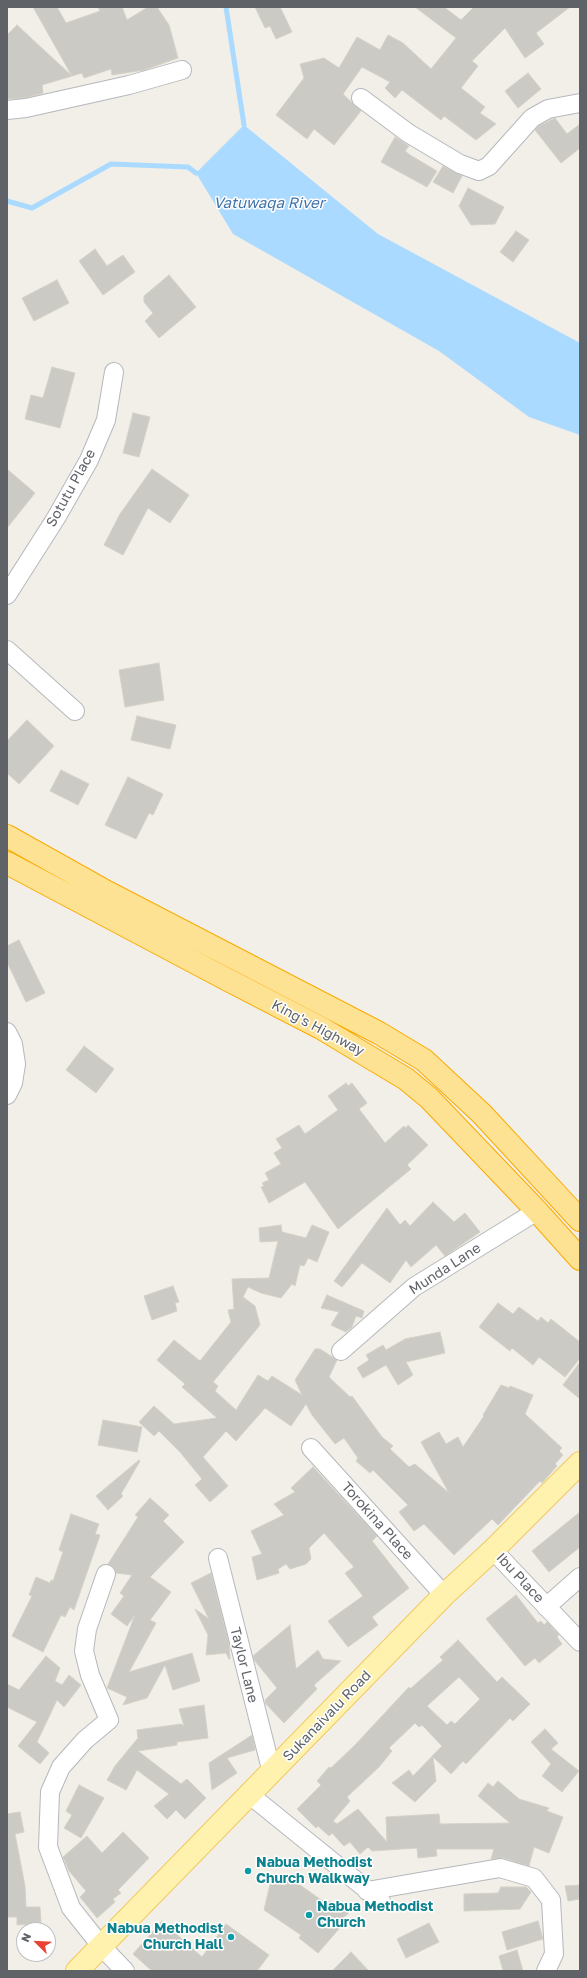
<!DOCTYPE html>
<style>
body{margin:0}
#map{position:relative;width:587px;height:1978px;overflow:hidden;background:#f1efe8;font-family:"Golos Text",sans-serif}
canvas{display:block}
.frame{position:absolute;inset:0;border:8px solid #5f6368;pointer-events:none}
.north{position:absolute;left:16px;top:1922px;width:40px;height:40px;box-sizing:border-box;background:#fff;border:1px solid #bfc1c3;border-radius:50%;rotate:294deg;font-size:11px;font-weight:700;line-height:16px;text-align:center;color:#5f6368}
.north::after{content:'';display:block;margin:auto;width:14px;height:18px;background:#ea4335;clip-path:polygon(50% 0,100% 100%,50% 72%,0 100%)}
</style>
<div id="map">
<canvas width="587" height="1978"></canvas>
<div class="frame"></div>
<div class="north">N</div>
</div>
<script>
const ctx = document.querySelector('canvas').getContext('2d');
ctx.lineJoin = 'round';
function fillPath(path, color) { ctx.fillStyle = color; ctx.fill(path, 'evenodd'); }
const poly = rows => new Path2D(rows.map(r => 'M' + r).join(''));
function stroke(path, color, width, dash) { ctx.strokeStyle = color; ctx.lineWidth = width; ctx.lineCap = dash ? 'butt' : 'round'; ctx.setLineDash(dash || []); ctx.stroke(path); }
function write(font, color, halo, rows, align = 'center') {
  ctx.font = font + ' "Golos Text",sans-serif'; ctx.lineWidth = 3; ctx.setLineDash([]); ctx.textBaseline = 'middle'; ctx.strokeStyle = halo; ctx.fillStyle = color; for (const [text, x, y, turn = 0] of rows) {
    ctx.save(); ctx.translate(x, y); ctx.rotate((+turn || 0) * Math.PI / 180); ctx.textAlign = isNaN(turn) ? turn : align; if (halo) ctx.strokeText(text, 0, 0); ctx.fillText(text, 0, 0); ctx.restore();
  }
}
fillPath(poly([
 [244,125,378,234,580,343,580,435,529,417,439,351,233,234,196,173]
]), '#aadaff');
stroke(poly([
 [226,7,244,125],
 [7,201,32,208,111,164,188,167,196,173]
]), '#aadaff', 5);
const building = poly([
 [33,7,57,7,66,23,100,11,98,7,122,7,127,20,148,7,157,7,169,25,178,58,144,70,112,75,111,69,84,78,82,73,72,76,33,7],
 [255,7,280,7,292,32,276,39,270,26,265,28,255,7],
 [415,7,444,7,461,20,474,7,570,7,536,33,544,44,525,58,505,28,472,61,478,66,461,88,485,107,480,113,496,124,476,140,444,116,441,120,402,90,395,98,385,88,390,82,362,67,343,94,361,111,334,145,314,129,307,139,276,115,304,78,300,64,324,58,339,68,357,37,380,50,388,35,403,43,431,69,456,38,415,7],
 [17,25,72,76,42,85,43,93,24,98,7,99,7,35,17,25],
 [528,73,541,89,518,108,505,91,528,73],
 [555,118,567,134,580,124,580,148,561,163,535,130,539,126,555,118],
 [395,137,409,146,405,151,410,155,437,171,427,187,381,162,395,137],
 [443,166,462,176,453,193,433,182,443,166],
 [468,188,504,207,495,224,471,225,459,206,468,188],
 [516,231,529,240,513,262,500,252,516,231],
 [95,249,107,266,123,255,135,272,103,295,79,261,95,249],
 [169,275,196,307,159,338,145,321,153,313,144,302,144,296,169,275],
 [57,280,69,303,34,321,22,298,57,280],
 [52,367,75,373,60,428,25,419,31,395,43,398,52,367],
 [133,413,150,417,139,457,123,453,133,413],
 [7,469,35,493,7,528,7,469],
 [152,469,189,495,170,523,148,508,123,555,104,545,120,514,152,469],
 [159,663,164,700,125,707,119,670,159,663],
 [137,716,176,725,170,749,131,740,137,716],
 [27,720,54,746,19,784,7,773,7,741,27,720],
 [61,770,89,784,78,805,50,791,61,770],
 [128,777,163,794,153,815,149,813,136,839,105,825,128,777],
 [19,940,45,993,26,1002,7,962,7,946,19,940],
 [84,1046,114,1069,96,1093,66,1070,84,1046],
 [346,1083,348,1086,352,1083,367,1103,359,1109,385,1143,404,1126,406,1128,408,1125,428,1145,407,1165,411,1169,338,1229,305,1182,269,1203,261,1187,264,1186,262,1183,269,1180,265,1173,281,1164,274,1153,282,1148,276,1139,299,1125,305,1134,338,1110,328,1096,346,1083],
 [433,1202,454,1222,465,1213,480,1232,445,1256,436,1245,411,1267,406,1260,390,1283,362,1263,342,1287,334,1281,387,1208,400,1225,405,1220,410,1226,433,1202],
 [281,1225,282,1232,306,1238,312,1225,329,1232,317,1262,308,1258,304,1266,300,1265,295,1286,292,1284,281,1298,261,1293,248,1287,243,1297,255,1306,260,1325,213,1382,218,1386,215,1391,236,1410,258,1375,268,1381,272,1376,302,1395,295,1380,315,1349,320,1349,337,1360,329,1377,350,1397,352,1396,382,1437,393,1446,390,1449,409,1467,415,1464,449,1493,421,1442,439,1432,446,1444,458,1437,463,1447,484,1416,483,1415,501,1385,509,1388,510,1386,533,1395,525,1414,562,1448,559,1451,563,1455,555,1464,557,1466,542,1483,540,1481,498,1525,492,1519,454,1555,424,1524,414,1531,399,1512,408,1505,373,1470,370,1473,356,1461,358,1458,344,1438,335,1444,312,1415,306,1404,291,1426,265,1408,236,1441,226,1431,203,1457,228,1486,210,1502,195,1485,202,1479,180,1452,159,1431,154,1436,139,1422,154,1406,174,1424,217,1418,182,1387,185,1384,157,1360,174,1340,200,1361,231,1322,228,1310,234,1309,232,1279,269,1278,278,1241,260,1242,259,1228,281,1225],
 [173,1286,179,1302,175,1303,177,1311,152,1320,144,1296,173,1286],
 [327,1295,364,1311,362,1318,356,1316,352,1327,346,1332,331,1325,339,1312,321,1308,327,1295],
 [498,1303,513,1314,519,1307,538,1321,541,1317,548,1323,551,1319,580,1342,580,1358,565,1377,539,1357,533,1365,512,1348,510,1351,479,1327,498,1303],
 [440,1332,445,1353,406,1362,413,1375,398,1385,386,1365,363,1378,357,1368,369,1360,366,1355,383,1345,386,1350,405,1339,440,1332],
 [580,1362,580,1399,563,1385,580,1362],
 [103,1420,142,1427,137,1452,98,1445,103,1420],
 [139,1460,140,1461,121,1494,123,1496,108,1510,96,1496,139,1460],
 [313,1467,377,1536,372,1541,409,1588,372,1617,378,1625,348,1647,328,1621,363,1596,345,1573,354,1567,324,1533,309,1548,311,1559,306,1564,290,1569,286,1564,278,1569,279,1573,257,1580,252,1557,262,1554,251,1531,284,1515,274,1504,295,1492,291,1488,313,1467],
 [150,1498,169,1515,163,1521,184,1542,150,1577,171,1592,150,1620,156,1623,129,1672,192,1653,200,1681,173,1690,165,1665,147,1698,123,1705,127,1697,107,1688,135,1615,127,1626,111,1614,124,1596,120,1593,132,1575,116,1573,114,1567,108,1564,138,1517,135,1515,150,1498],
 [580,1512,580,1547,549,1572,532,1551,580,1512],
 [71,1514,99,1524,95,1534,100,1535,74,1610,70,1607,65,1617,61,1615,43,1652,12,1636,32,1596,29,1595,36,1577,50,1583,51,1580,53,1581,63,1552,59,1550,71,1514],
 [211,1573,229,1644,230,1659,229,1659,226,1653,206,1655,208,1635,195,1609,209,1619,191,1583,211,1573],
 [516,1595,538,1623,541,1621,544,1625,547,1622,559,1635,557,1637,562,1644,539,1663,535,1658,525,1666,486,1619,516,1595],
 [290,1625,296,1669,318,1650,323,1659,341,1661,314,1685,317,1689,284,1723,266,1704,265,1700,277,1688,255,1661,253,1656,290,1625],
 [458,1640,497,1682,502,1677,530,1704,513,1721,510,1718,466,1764,463,1761,451,1774,433,1757,436,1781,415,1802,392,1783,409,1770,413,1776,442,1746,422,1725,419,1727,415,1723,389,1748,392,1751,379,1767,347,1797,350,1801,333,1821,337,1824,358,1809,387,1842,386,1817,439,1814,440,1824,510,1823,478,1796,488,1783,493,1787,498,1781,519,1799,549,1808,547,1811,563,1817,549,1853,534,1847,529,1866,503,1858,491,1859,494,1849,436,1849,437,1856,418,1858,417,1848,372,1851,368,1847,360,1854,350,1842,344,1846,332,1833,329,1836,318,1826,316,1828,297,1809,321,1785,317,1781,329,1767,331,1768,355,1745,409,1687,410,1689,443,1660,440,1657,458,1640],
 [459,1677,480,1699,455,1724,451,1721,447,1725,427,1706,459,1677],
 [46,1656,60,1668,55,1681,62,1685,69,1675,81,1685,64,1707,57,1700,37,1742,49,1753,40,1764,18,1746,37,1722,7,1707,7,1684,19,1690,46,1656],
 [204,1705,208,1738,177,1742,177,1745,138,1751,181,1784,187,1779,206,1798,185,1819,176,1810,167,1819,154,1806,169,1794,137,1770,126,1790,107,1780,115,1766,138,1738,137,1730,181,1724,184,1726,179,1709,204,1705],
 [545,1729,558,1743,551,1749,579,1771,562,1792,542,1776,551,1764,531,1742,545,1729],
 [252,1735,255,1750,227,1758,237,1773,212,1790,209,1763,252,1735],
 [79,1785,104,1798,81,1838,64,1828,72,1815,66,1811,79,1785],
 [20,1812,24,1832,15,1834,25,1886,26,1907,40,1907,41,1923,17,1925,17,1917,7,1917,7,1814,20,1812],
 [123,1832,149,1858,118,1890,121,1893,113,1899,115,1902,97,1918,80,1897,86,1891,69,1871,63,1857,87,1836,102,1853,123,1832],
 [286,1875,327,1904,330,1901,349,1913,343,1918,345,1922,318,1953,299,1938,301,1935,264,1910,271,1880,277,1884,286,1875],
 [580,1885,580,1899,568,1901,565,1886,580,1885],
 [501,1887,526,1887,531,1892,520,1909,464,1911,464,1894,498,1893,501,1887],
 [162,1921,202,1957,226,1924,269,1955,257,1971,152,1971,133,1954,162,1921],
 [538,1921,543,1939,507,1950,502,1932,538,1921],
 [429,1923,439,1942,406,1958,397,1939,429,1923],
 [517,1950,523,1971,503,1971,499,1956,517,1950],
 [351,1952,369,1971,332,1971,351,1952]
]);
fillPath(building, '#cccac5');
stroke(building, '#d6d1c6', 1);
const minor = poly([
 [361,98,408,133,460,164,479,171,489,166,532,118,548,109,580,103],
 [7,110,26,108,129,85,182,70],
 [7,595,56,518,89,460,106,420,114,372],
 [7,650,75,711],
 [7,1032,13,1044,16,1064,13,1083,7,1095],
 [341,1351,414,1287,537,1211],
 [311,1448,444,1595],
 [493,1550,580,1642],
 [218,1558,272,1773],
 [106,1574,87,1629,84,1651,90,1675,109,1720,85,1740,61,1767,50,1792,48,1847,71,1908,102,1947,125,1971],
 [546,1607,580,1577],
 [250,1795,381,1901],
 [367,1891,500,1868,534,1878,551,1900,554,1954,546,1971]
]);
const major = poly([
 [77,1971,444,1595,493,1550,580,1463]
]);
const highway = poly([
 [7,836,107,892,379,1033,424,1060,482,1114,580,1220],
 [7,863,228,980,321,1028,406,1079,429,1098,537,1211,580,1259]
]);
stroke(minor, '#b5b8bc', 20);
stroke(major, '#f2c960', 24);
stroke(highway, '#f9ab00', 24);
stroke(minor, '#fff', 18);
stroke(major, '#fff2af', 22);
stroke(highway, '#fde293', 22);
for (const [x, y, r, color] of [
 [248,1871,4,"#0f9aa8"],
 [309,1915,4,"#0f9aa8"],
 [231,1937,4,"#0f9aa8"]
]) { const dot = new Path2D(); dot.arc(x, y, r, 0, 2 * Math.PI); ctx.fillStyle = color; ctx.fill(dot); stroke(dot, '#fff', 1.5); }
write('14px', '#5f6368', '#fff', [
 ["Sotutu Place",71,488,-61],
 ["King's Highway",318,1028,28],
 ["Munda Lane",445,1269,-33],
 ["Torokina Place",377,1521,48],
 ["Ibu Place",520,1578,47],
 ["Taylor Lane",244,1665,76],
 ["Sukanaivalu Road",327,1716,-46]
]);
write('bold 14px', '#0d838f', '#fff', [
 ["Nabua Methodist",256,1863],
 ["Church Walkway",256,1879],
 ["Nabua Methodist",317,1907],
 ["Church",317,1923],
 ["Nabua Methodist",223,1929,"right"],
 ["Church Hall",223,1945,"right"]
], 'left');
write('italic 15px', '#4174aa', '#fff', [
 ["Vatuwaqa River",269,203]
]);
</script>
